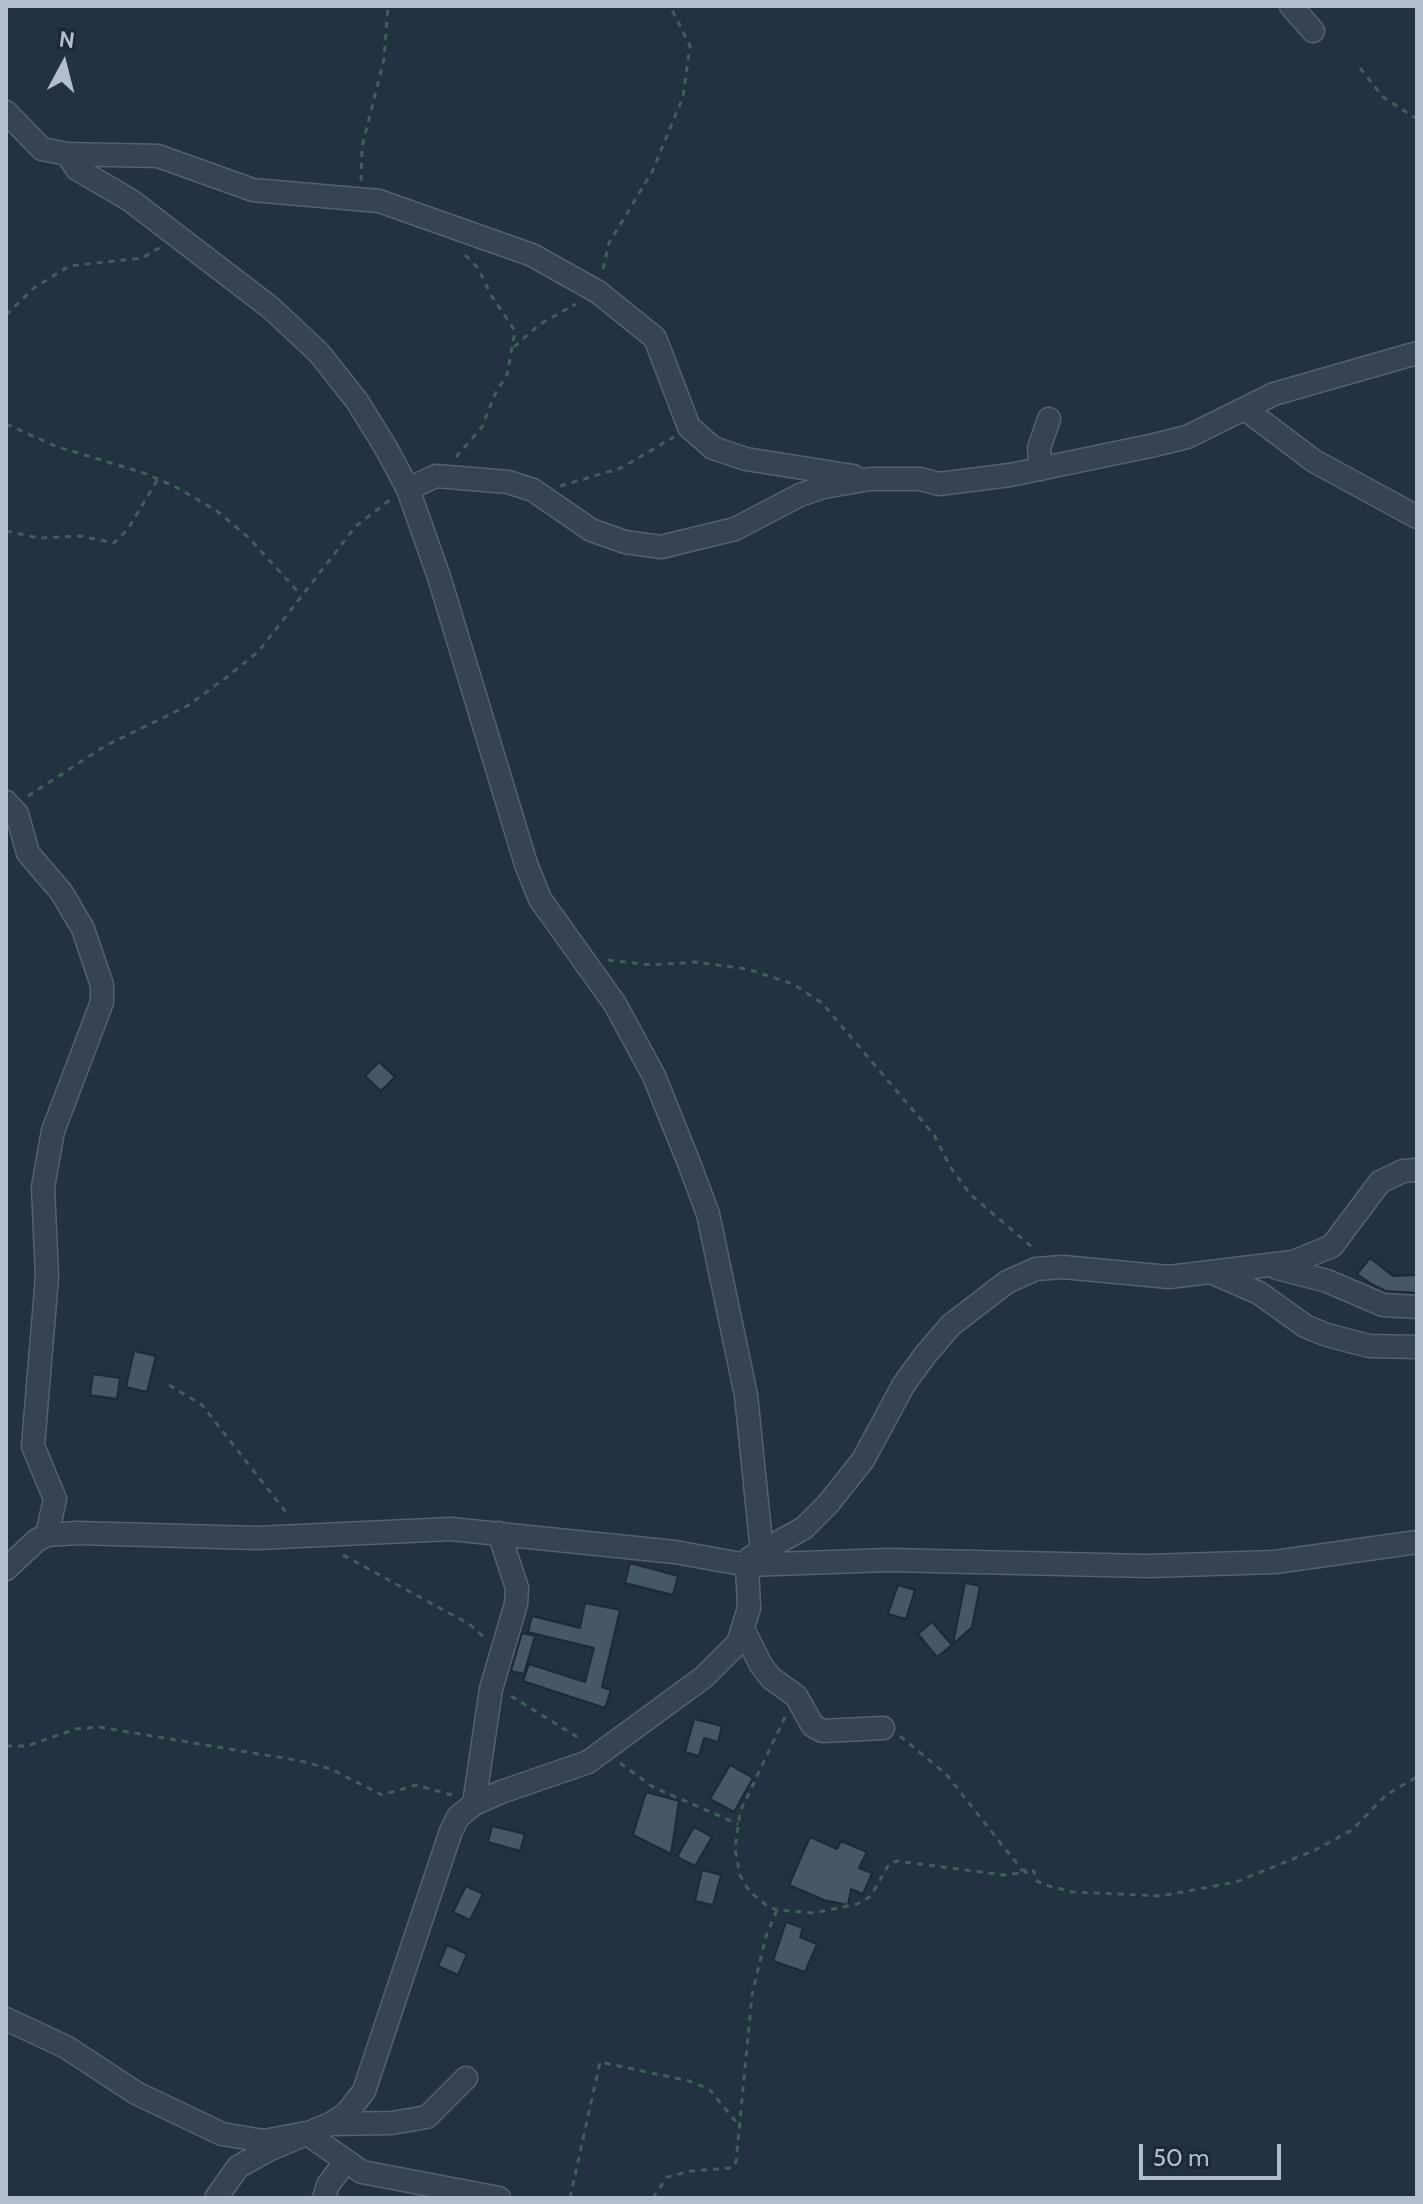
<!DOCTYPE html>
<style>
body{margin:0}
#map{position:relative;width:1423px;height:2204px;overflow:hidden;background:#223240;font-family:Cabin,sans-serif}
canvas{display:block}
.frame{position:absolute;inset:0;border:8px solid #b2becb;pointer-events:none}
.north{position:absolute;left:24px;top:24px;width:80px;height:80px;-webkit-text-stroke:6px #1b2835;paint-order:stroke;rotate:7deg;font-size:22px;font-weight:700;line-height:32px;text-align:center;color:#b2becb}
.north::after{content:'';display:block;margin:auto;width:28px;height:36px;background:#b2becb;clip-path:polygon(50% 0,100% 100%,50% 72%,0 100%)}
.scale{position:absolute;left:1139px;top:2144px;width:142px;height:36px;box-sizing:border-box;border:4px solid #b2becb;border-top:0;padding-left:10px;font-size:24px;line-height:28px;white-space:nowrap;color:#b2becb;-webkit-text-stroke:6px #1b2835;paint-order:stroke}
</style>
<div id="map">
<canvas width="1423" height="2204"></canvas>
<div class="frame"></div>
<div class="north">N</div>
<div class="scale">50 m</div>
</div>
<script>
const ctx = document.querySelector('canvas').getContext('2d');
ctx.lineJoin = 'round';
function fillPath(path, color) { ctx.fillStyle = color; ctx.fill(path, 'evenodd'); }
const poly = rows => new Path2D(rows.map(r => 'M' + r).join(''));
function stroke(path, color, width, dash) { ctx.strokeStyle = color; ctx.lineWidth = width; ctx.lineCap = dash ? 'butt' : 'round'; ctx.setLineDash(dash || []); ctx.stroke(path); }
const building = poly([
 [379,1062,395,1077,381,1091,365,1076,379,1062],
 [1370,1258,1393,1276,1417,1275,1417,1293,1386,1291,1373,1285,1357,1274,1370,1258],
 [134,1351,156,1356,147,1392,126,1387,134,1351],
 [93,1374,120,1378,117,1399,90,1395,93,1374],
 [630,1563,678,1576,673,1595,625,1583,630,1563],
 [965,1583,980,1586,972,1627,953,1644,965,1583],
 [898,1585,915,1590,906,1619,888,1614,898,1585],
 [585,1603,620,1610,602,1687,611,1690,605,1708,523,1681,529,1664,585,1682,594,1648,528,1632,532,1616,580,1628,585,1603],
 [932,1622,952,1645,937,1657,918,1634,932,1622],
 [522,1633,535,1636,524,1674,511,1671,522,1633],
 [694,1719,722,1726,718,1742,704,1738,699,1756,685,1752,694,1719],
 [730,1765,753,1778,734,1812,710,1799,730,1765],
 [646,1792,679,1801,671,1854,633,1835,646,1792],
 [492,1826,525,1834,520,1851,488,1842,492,1826],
 [694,1827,712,1837,695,1866,677,1857,694,1827],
 [810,1837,837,1849,841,1841,867,1852,859,1868,872,1873,863,1894,851,1889,848,1905,824,1900,789,1885,810,1837],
 [702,1870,721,1875,713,1905,695,1901,702,1870],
 [466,1886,483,1894,470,1920,453,1912,466,1886],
 [786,1922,803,1928,800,1937,817,1944,805,1972,773,1961,786,1922],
 [447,1945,467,1954,458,1975,438,1966,447,1945]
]);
fillPath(building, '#465866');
stroke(building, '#1d2a37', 2);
const street = poly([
 [1291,6,1313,31],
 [6,112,42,149,67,154,77,169,130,200,271,308,319,353,357,401,386,448,408,489,439,577,526,864,540,899,615,1004,654,1076,689,1163,708,1214,746,1395,762,1552,747,1565,749,1608,738,1643,704,1677,588,1762,501,1792,474,1804,458,1817,451,1831,364,2091,346,2114,330,2124,268,2150,238,2167,216,2198],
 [67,154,158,156,253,190,379,201,532,255,598,292,655,338,689,427,713,448,746,459,853,476],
 [1245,409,1314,461,1417,517],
 [1041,469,1039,448,1049,419],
 [408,489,436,476,508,482,533,490,591,530,625,542,661,547,735,529,800,495,824,487,870,479,920,479,939,484,1010,475,1150,446,1187,437,1274,394,1417,353],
 [6,802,17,814,28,853,62,893,83,929,102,985,102,1002,53,1131,43,1187,47,1277,33,1446,55,1499,47,1535],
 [1277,1268,1327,1281,1383,1305,1417,1307],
 [1213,1273,1259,1293,1305,1326,1327,1335,1369,1346,1417,1347],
 [750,1558,804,1528,828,1504,863,1460,904,1384,926,1354,951,1325,1007,1282,1036,1269,1063,1267,1169,1277,1293,1262,1332,1246,1380,1182,1403,1171,1417,1170],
 [6,1569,37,1540,47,1535,77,1533,257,1538,451,1529,675,1552,747,1565,888,1560,1148,1566,1275,1562,1417,1542],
 [744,1631,761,1665,771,1678,796,1696,813,1726,823,1731,883,1728],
 [474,1804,491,1689,516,1604,517,1588,499,1533],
 [6,2019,66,2047,136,2093,222,2134,264,2141,306,2133,362,2172,499,2198],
 [331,2124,392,2123,427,2117,466,2078],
 [324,2198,328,2185,345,2162]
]);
stroke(street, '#54616e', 25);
stroke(poly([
 [1360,68,1383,97,1417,119],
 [361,181,362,147,384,59,388,6],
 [603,269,609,243,652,172,683,97,690,46,670,6],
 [6,315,34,288,69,266,142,258,161,247],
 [514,347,540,324,576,304],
 [6,424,55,446,144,473,176,487,217,511,249,538,300,594],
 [456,457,482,427,495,394,507,375,515,331,491,295,478,268,464,254],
 [560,486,621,468,674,437],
 [6,531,39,538,81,536,114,543,128,529,158,479],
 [28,796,105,746,187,706,227,677,259,651,356,526,391,499],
 [608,960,651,965,695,962,747,969,793,984,822,1003,934,1135,951,1168,970,1194,1033,1248],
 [169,1385,202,1405,289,1516],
 [343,1555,469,1624,485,1638],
 [511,1696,582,1740],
 [785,1717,740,1812,735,1849,740,1875,749,1891,766,1905,777,1910,814,1913,857,1904,871,1896,889,1864,897,1861,1004,1875,1028,1872],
 [900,1736,946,1774,1022,1870,1034,1871,1035,1880,1045,1885,1073,1892,1161,1896,1236,1882,1315,1850,1352,1830,1386,1795,1417,1777],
 [6,1746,27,1746,76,1729,99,1727,301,1761,331,1769,382,1795,416,1785,452,1795],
 [620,1763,653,1787,738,1824],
 [570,2198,600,2062,689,2081,709,2089,741,2128],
 [653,2198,667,2177,691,2171,731,2168,736,2162,752,1995,766,1936,777,1910]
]), '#425d5d', 3, [6, 6]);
stroke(street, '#364350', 22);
</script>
